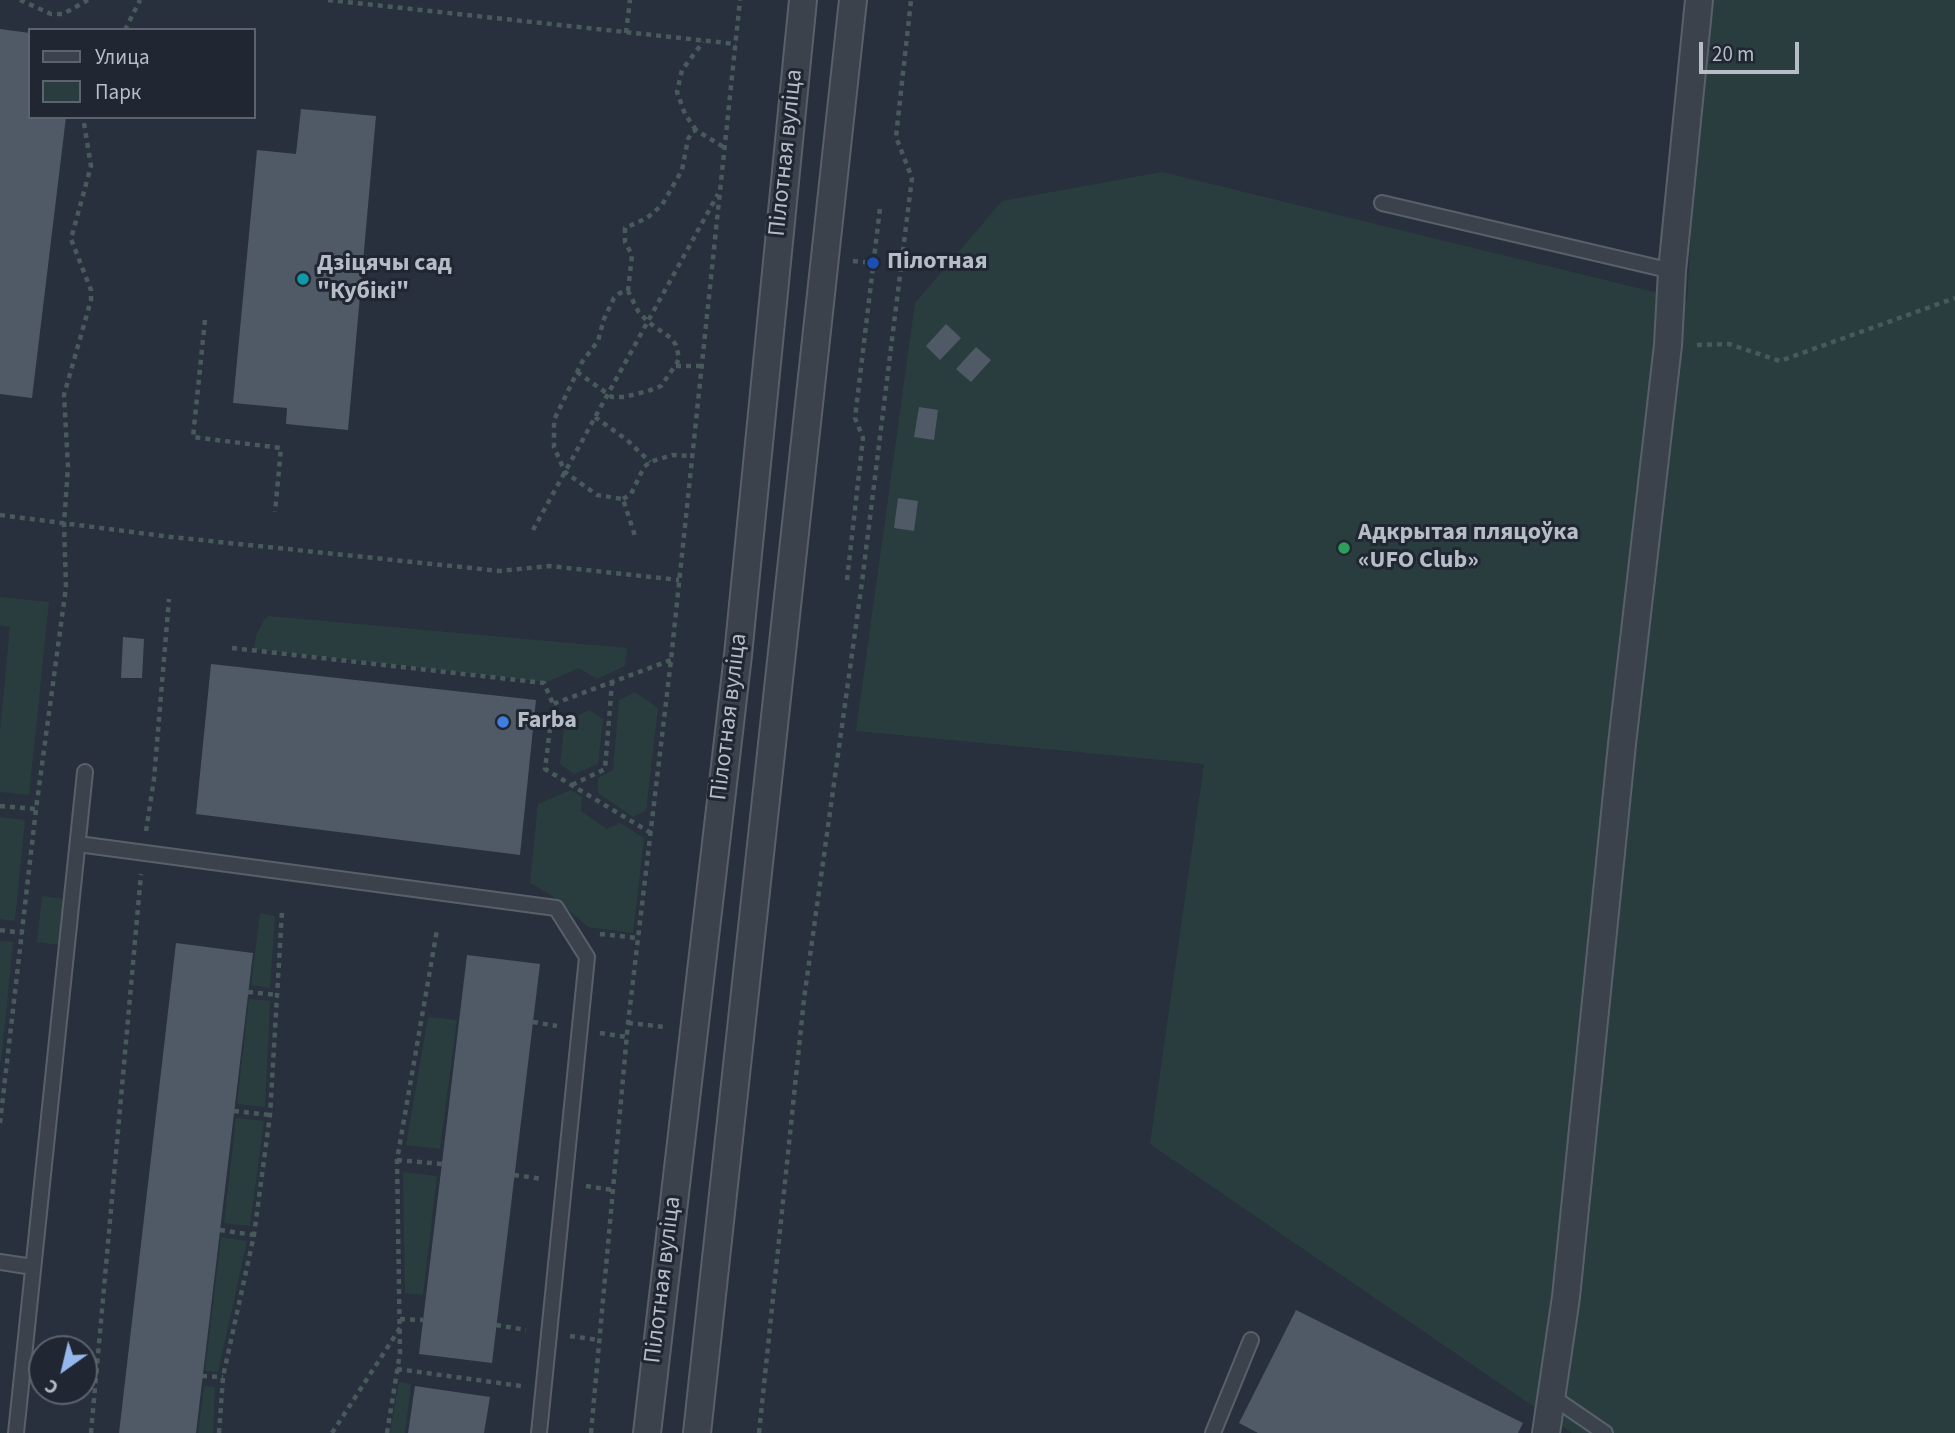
<!DOCTYPE html>
<meta charset="utf-8">
<style>
body{margin:0}
#map{position:relative;width:1955px;height:1433px;overflow:hidden;background:#27303c;font-family:"Source Sans 3",sans-serif}
canvas{display:block}
.legend{position:absolute;left:28px;top:28px;width:228px;height:91px;box-sizing:border-box;background:#202732;border:2px solid #5c636e;margin:0;padding:9px 12px;list-style:none;font-size:21px;color:#b7bdc7}
.legend li{display:flex;align-items:center;gap:14px;height:35px}
.legend b{width:35px;border:2px solid #5c636e}
.north{position:absolute;left:28px;top:1335px;width:70px;height:70px;box-sizing:border-box;background:#202732;border:2px solid #5c636e;border-radius:50%;rotate:214deg;font-size:19px;font-weight:700;line-height:28px;text-align:center;color:#b7bdc7}
.north::after{content:'';display:block;margin:auto;width:24px;height:32px;background:#96b7ed;clip-path:polygon(50% 0,100% 100%,50% 72%,0 100%)}
.scale{position:absolute;left:1699px;top:42px;width:100px;height:32px;box-sizing:border-box;border:4px solid #b7bdc7;border-top:0;padding-left:9px;font-size:21px;line-height:24px;white-space:nowrap;color:#b7bdc7;-webkit-text-stroke:5px #202732;paint-order:stroke}
</style>
<div id="map">
<canvas width="1955" height="1433"></canvas>
<ul class="legend">
<li><b style="height:9px;background:#3b424c"></b>Улица</li>
<li><b style="height:19px;background:#2a3d3e"></b>Парк</li>
</ul>
<div class="north">С</div>
<div class="scale">20 m</div>
</div>
<script>
const ctx = document.querySelector('canvas').getContext('2d');
ctx.lineJoin = 'round';
function fillPath(path, color) { ctx.fillStyle = color; ctx.fill(path, 'evenodd'); }
const poly = rows => new Path2D(rows.map(r => 'M' + r).join(''));
function stroke(path, color, width, dash) { ctx.strokeStyle = color; ctx.lineWidth = width; ctx.lineCap = dash ? 'butt' : 'round'; ctx.setLineDash(dash || []); ctx.stroke(path); }
function write(font, color, halo, rows, align = 'center') {
  ctx.font = font + ' "Source Sans 3",sans-serif'; ctx.lineWidth = 6; ctx.setLineDash([]); ctx.textBaseline = 'middle'; ctx.strokeStyle = halo; ctx.fillStyle = color; for (const [text, x, y, turn = 0] of rows) {
    ctx.save(); ctx.translate(x, y); ctx.rotate((+turn || 0) * Math.PI / 180); ctx.textAlign = isNaN(turn) ? turn : align; if (halo) ctx.strokeText(text, 0, 0); ctx.fillText(text, 0, 0); ctx.restore();
  }
}
fillPath(poly([
 [1705,0,1955,0,1955,1433,1572,1433,1150,1144,1204,764,856,731,915,303,1002,201,1162,172,1687,300],
 [0,597,49,602,29,795,0,792,0,731,10,627,0,625],
 [268,616,627,648,625,666,597,679,579,668,547,682,254,649,256,636,263,621],
 [635,692,658,708,646,811,633,817,598,793,598,778,613,770,619,700],
 [589,710,603,719,598,764,574,774,560,764,565,722],
 [571,790,582,797,581,811,607,829,620,823,644,838,633,933,588,927,551,895,530,883,538,804],
 [0,817,25,820,15,921,0,919],
 [42,896,64,899,60,945,37,942],
 [260,913,275,916,270,988,251,985],
 [0,941,13,942,1,1062,0,1062],
 [249,999,270,1001,265,1107,237,1104],
 [428,1017,457,1020,440,1149,406,1145],
 [236,1118,264,1121,250,1226,224,1223],
 [403,1172,437,1176,423,1295,405,1293],
 [221,1237,247,1241,218,1372,205,1371],
 [399,1382,411,1384,405,1433,390,1433],
 [204,1386,215,1387,213,1433,198,1433]
]), '#2a3d3e');
fillPath(poly([
 [0,29,30,33,30,117,66,117,32,398,0,394],
 [301,109,376,116,348,430,286,424,287,408,233,403,257,150,296,154],
 [946,324,961,338,940,360,926,346],
 [976,347,991,360,971,382,956,369],
 [919,407,938,410,934,440,914,437],
 [898,498,918,501,914,531,894,528],
 [123,637,144,639,142,678,121,678],
 [211,664,536,700,520,855,196,814],
 [176,943,253,953,196,1433,119,1433],
 [467,955,540,964,492,1363,419,1354],
 [1296,1310,1523,1423,1518,1433,1258,1433,1239,1423],
 [415,1386,490,1397,484,1433,408,1433]
]), '#505a67');
const lane = poly([
 [1382,203,1672,271],
 [78,844,556,908,587,957,539,1433],
 [0,1262,33,1267],
 [1551,1396,1605,1433],
 [16,1433,85,772],
 [1213,1433,1251,1340]
]);
const street = poly([
 [647,1433,738,655,803,0],
 [697,1433,853,0],
 [1546,1433,1566,1297,1622,744,1668,345,1672,271,1699,0]
]);
stroke(lane, '#59606a', 18);
stroke(street, '#59606a', 30);
stroke(poly([
 [20,0,51,14,63,14,88,0],
 [328,0,736,44],
 [125,30,140,0],
 [626,33,630,0],
 [696,130,685,114,677,92,682,70,703,42],
 [853,261,873,263],
 [628,291,632,255,625,242,625,228,647,218,662,205,682,170,688,139,692,132,696,130,725,148],
 [205,320,193,437,281,448,275,512],
 [1697,345,1729,344,1780,361,1955,298],
 [676,366,702,366],
 [577,372,612,397,624,397,648,391,661,386,677,363,679,358,676,345,671,338,648,322,638,311,628,291,620,293,614,298,604,319,598,341,582,362,554,420,554,447,565,472,597,495,623,499,636,539],
 [595,417,627,440,650,462],
 [623,499,631,494,644,467,650,462,672,455,692,456],
 [0,515,171,537,500,571,549,566,679,580],
 [533,530,718,194],
 [847,580,863,438,855,418,880,208],
 [232,648,544,683,553,704],
 [572,785,605,769,612,682],
 [0,806,36,809],
 [146,831,154,779,169,599],
 [651,833,545,769,553,704,671,660],
 [0,930,22,933],
 [600,934,638,938],
 [248,992,277,995],
 [533,1022,557,1026],
 [628,1023,666,1027],
 [600,1033,627,1037],
 [234,1111,270,1115],
 [0,1123,36,809,66,587,64,524,68,467,64,395,91,300,91,290,71,239,91,166,83,117],
 [397,1160,442,1164],
 [514,1175,543,1179],
 [586,1186,613,1190],
 [220,1230,254,1235],
 [400,1319,423,1320],
 [496,1325,526,1330],
 [570,1336,599,1340],
 [397,1369,521,1386],
 [202,1376,223,1377],
 [91,1433,141,874],
 [219,1433,223,1377,254,1235,270,1115,282,911],
 [332,1433,400,1328],
 [387,1433,400,1353,397,1160,437,930],
 [591,1433,628,1023,671,660,740,0],
 [759,1433,804,999,862,582,912,178,896,137,911,0]
]), '#495a5c', 4.5, [5, 5]);
stroke(lane, '#3b424c', 14);
stroke(street, '#3b424c', 26);
for (const [x, y, r, color] of [
 [873,263,7,"#1a4fb4"],
 [303,279,7,"#0f9aa8"],
 [1344,548,7,"#2e9e5b"],
 [503,722,7,"#3f7fe0"]
]) { const dot = new Path2D(); dot.arc(x, y, r, 0, 2 * Math.PI); ctx.fillStyle = color; ctx.fill(dot); stroke(dot, '#202732', 2.5); }
write('24px', '#b7bdc7', '#202732', [
 ["Пілотная вуліца",787,153,-84],
 ["Пілотная вуліца",730,717,-83],
 ["Пілотная вуліца",664,1280,-83]
]);
write('bold 24px', '#b7bdc7', '#202732', [
 ["Пілотная",887,263],
 ["Дзіцячы сад",317,265],
 ["\"Кубікі\"",317,293],
 ["Адкрытая пляцоўка",1358,534],
 ["«UFO Club»",1358,562],
 ["Farba",517,722]
], 'left');
</script>
